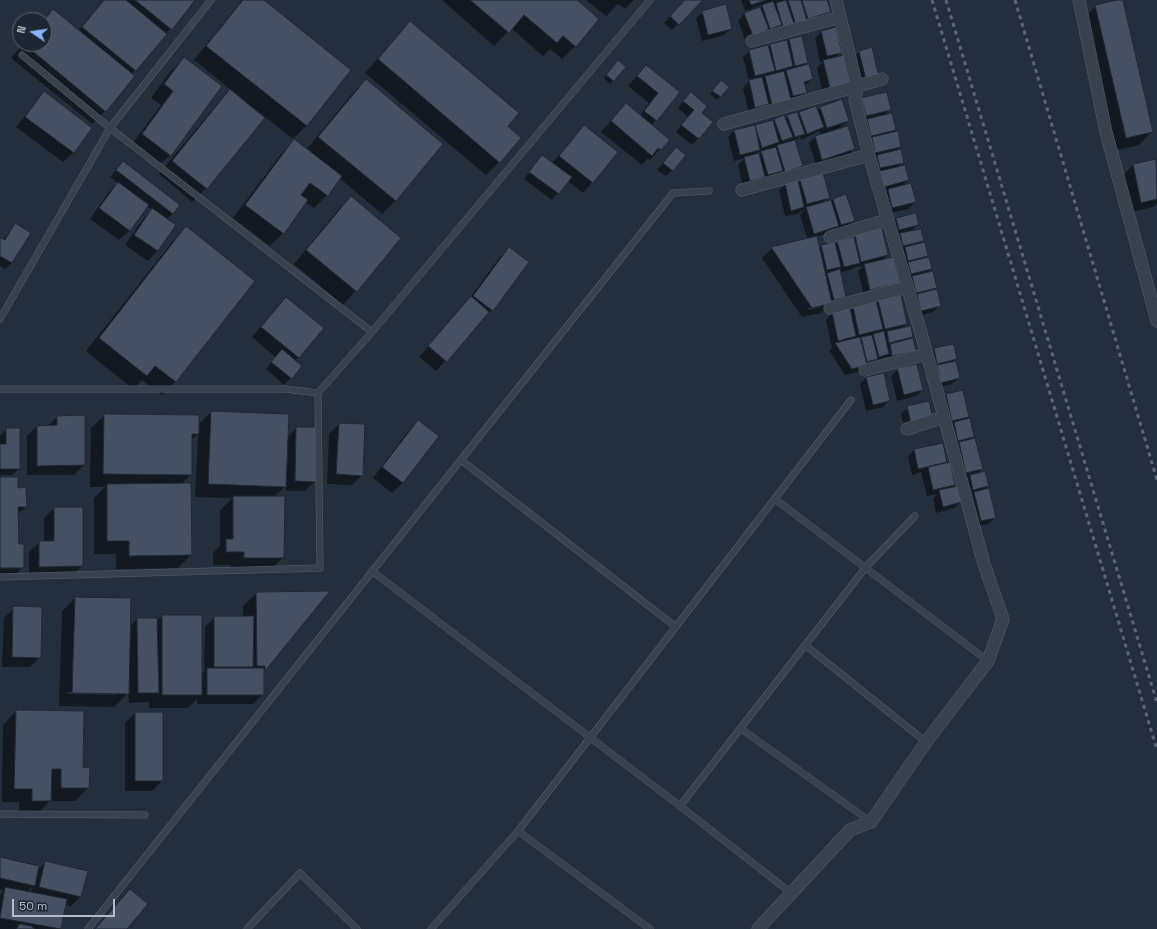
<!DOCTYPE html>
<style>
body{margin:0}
#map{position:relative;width:1157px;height:929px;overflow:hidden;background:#242f3e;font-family:"Space Grotesk",sans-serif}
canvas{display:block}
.north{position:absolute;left:12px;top:12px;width:40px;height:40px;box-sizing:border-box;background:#1d2633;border:1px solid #59626f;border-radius:50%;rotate:283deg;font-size:11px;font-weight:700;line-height:16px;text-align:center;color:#b4bcc9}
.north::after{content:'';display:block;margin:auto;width:14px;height:18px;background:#8ab4f8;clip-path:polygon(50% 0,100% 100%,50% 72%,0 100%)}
.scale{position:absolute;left:12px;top:899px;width:103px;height:18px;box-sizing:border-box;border:2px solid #b4bcc9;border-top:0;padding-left:5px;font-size:12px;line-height:14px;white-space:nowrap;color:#b4bcc9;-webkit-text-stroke:3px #1d2633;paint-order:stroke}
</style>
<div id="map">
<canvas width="1157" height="929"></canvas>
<div class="north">N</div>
<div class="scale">50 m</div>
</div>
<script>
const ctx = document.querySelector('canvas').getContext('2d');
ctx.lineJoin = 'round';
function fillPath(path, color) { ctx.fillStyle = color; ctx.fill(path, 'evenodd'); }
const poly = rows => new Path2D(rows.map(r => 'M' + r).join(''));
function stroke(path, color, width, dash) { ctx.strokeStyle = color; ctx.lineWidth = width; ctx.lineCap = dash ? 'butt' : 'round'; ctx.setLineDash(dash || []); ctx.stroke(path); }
fillPath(poly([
 [104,0,194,0,131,75,105,111,92,124,11,58,23,44,44,44,43,20,53,10,78,31],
 [242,0,263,0,350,70,306,126,293,139,254,108,252,109,263,118,206,188,192,202,159,174,217,104,231,90,194,60],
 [442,0,575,0,575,46,562,59,550,49,543,56,511,28,494,46],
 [586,0,634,0,625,9,618,4,606,16],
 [686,0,702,0,672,30,664,23],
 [741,0,826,0,830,12,823,19,746,42,738,21,744,14,762,7,762,5,745,11],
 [1121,0,1152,131,1139,145,1113,151,1082,19,1096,6],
 [703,12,731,28,724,35,702,41,696,18],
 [410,22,506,126,499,162,486,175,365,73],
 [821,32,841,52,835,59,851,83,823,94,817,68,824,61,820,62,815,38],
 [789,40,807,62,802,67,812,79,804,86,806,93,799,99,749,114,743,88,749,81,743,57,750,51,768,47,770,45,787,43],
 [859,52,878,76,859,86,853,58],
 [184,59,170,155,156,168,129,148,161,105,151,98,170,72],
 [615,64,624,67,610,84,604,78],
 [646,66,679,92,651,126,668,140,650,160,648,158,642,165,601,132,626,104,639,116,649,103,628,86],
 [366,81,441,144,395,201,382,214,339,178,327,195,314,208,306,202,283,233,270,246,233,218,281,154,294,141,306,150,352,94],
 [718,84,728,87,717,100,710,94],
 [44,93,91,128,73,153,63,162,16,127],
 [862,99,890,109,884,116,895,130,891,134,900,147,895,152,903,162,897,168,908,180,901,187,915,202,908,209,886,214,882,196,888,190,877,192,871,163,876,157,869,159,861,126,867,120,859,122,855,105],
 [684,100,712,123,692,145,676,132,688,117,678,108],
 [820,108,848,121,838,130,854,149,847,156,816,165,809,143,816,137,821,135,819,131,801,140,800,137,794,141,802,166,795,173,743,187,738,165,745,158,734,161,728,137,735,130,772,122,784,116,785,119,797,113,797,116,800,113,817,111],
 [762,151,759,155,752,156,751,155],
 [796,168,796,170,781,174,780,172],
 [584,126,617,152,583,193,568,181,552,200,524,179,542,156,552,163],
 [676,148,672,170,666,176,657,170],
 [1155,160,1157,204,1153,207,1131,212,1123,175,1133,165],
 [123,162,179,206,167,220,175,225,157,251,148,261,125,245,142,220,152,210,147,206,129,231,119,240,90,219,108,193,118,183,110,177],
 [800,181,828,197,822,203,846,196,853,220,847,227,816,237,819,249,821,246,835,245,838,242,852,238,855,235,887,255,882,261,898,283,864,296,858,271,864,266,855,267,852,269,840,273,845,296,839,303,829,305,821,313,802,317,762,258,772,248,808,240,800,215,807,208,797,214,785,216,779,190,786,184,798,184],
 [821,305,821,307,808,310,807,308],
 [351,198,400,239,343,305,294,264,337,211],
 [896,219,918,224,910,232,922,241,918,245,927,256,923,260,931,269,926,274,936,287,931,292,940,305,933,312,914,317,894,241,902,233,892,236,890,225],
 [16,224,12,263,5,269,0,266,0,240,3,240],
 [186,228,254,282,175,382,162,395,142,380,133,389,86,351,173,241],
 [509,249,492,310,481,319,436,371,419,357,469,299,499,258],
 [286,298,322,328,295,361,301,366,284,385,266,369,275,357,252,337],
 [878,301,906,324,901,329,912,337,909,341,915,350,886,362,885,357,882,361,863,367,859,372,845,375,829,350,832,348,826,320,832,313,850,310,853,307,876,304],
 [934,349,956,358,952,363,959,378,952,384,935,388,928,356],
 [898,369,922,390,916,396,897,401,891,376],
 [866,378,889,401,883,407,866,411,860,384],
 [946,395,968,417,964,421,973,437,969,441,982,469,977,474,988,486,984,490,995,517,988,524,974,527,968,499,972,494,967,496,964,482,969,477,960,479,940,401],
 [928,402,905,429,901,414,908,407],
 [211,412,287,438,296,428,315,481,305,491,286,491,286,486,274,497,283,557,270,571,231,570,231,565,213,565,213,553,220,546,220,511,232,498,195,497,198,434,191,440,191,475,181,484,191,555,178,568,116,569,116,554,94,554,94,498,105,487,90,487,91,428,105,415,198,425],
 [57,417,84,465,74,475,27,475,27,436,37,426,48,426],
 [418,421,438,436,402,483,392,493,373,478,408,431],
 [339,424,362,475,352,485,327,484,329,434],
 [7,429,19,468,13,475,0,475,0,436],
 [914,450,946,461,943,465,954,484,950,489,961,502,954,508,936,513,933,498,937,494,927,496,921,472,912,475,908,457],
 [0,478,17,489,26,507,17,515,18,545,23,567,13,577,0,578],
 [54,508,82,566,72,576,29,576,29,552,39,542,44,542,44,518],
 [328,592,263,672,263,694,253,704,197,704,197,699,188,708,149,708,149,702,129,703,128,693,114,707,59,706,62,611,75,598,130,599,129,627,137,619,156,622,162,616,201,675,204,672,205,627,215,617,243,617,243,606,257,593],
 [67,692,116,693,116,695,67,694],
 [14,608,40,657,30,667,2,667,4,618],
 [16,711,82,768,88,788,75,801,50,801,37,814,19,814,19,802,2,802,3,725],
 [135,713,162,713,162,781,152,791,125,791,125,723],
 [0,858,37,870,46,862,81,896,71,906,65,905,60,929,0,929,0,894,3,891,0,890],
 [32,887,31,893,27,892]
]), '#0007');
const building = poly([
 [104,0,126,0,167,34,136,71,82,27,104,0],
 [135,0,195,0,172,30,135,0],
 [243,0,264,0,351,70,307,126,206,46,243,0],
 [470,0,577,0,599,19,576,47,563,36,557,43,524,15,509,33,470,0],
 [685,0,703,0,679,25,670,16,685,0],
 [749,0,766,0,751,5,749,0],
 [786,0,794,24,783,27,776,3,786,0],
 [788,0,801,0,807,21,796,25,788,0],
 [802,0,827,0,831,12,808,19,802,0],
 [1117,0,1123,0,1153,132,1126,138,1095,5,1117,0],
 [773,1,782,25,770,29,762,5,773,1],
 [726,4,732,29,708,35,702,11,726,4],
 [760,7,769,29,753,36,744,13,760,7],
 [53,9,135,76,106,112,24,44,44,44,44,20,53,9],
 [410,21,519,113,508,126,521,138,500,163,378,59,410,21],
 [836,27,842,53,827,56,821,31,836,27],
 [802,36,808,63,795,66,789,39,802,36],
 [787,40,793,66,776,71,770,44,787,40],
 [768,45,775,71,755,76,749,50,768,45],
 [872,47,879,77,866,80,859,51,872,47],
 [845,55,852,83,830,88,823,60,845,55],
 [184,57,222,86,171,156,142,134,173,91,164,84,184,57],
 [618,60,626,67,614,81,606,75,618,60],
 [809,64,813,79,804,82,807,93,793,96,786,70,809,64],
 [646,65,680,92,657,121,644,111,658,93,637,76,646,65],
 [784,71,791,100,772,105,765,76,784,71],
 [762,77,769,104,755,108,749,80,762,77],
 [366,79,443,144,396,201,318,137,366,79],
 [721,80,729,87,721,97,712,91,721,80],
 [230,89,265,118,207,189,172,161,230,89],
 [44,91,92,128,74,153,25,117,44,91],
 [691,92,707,106,702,113,713,122,699,139,681,125,694,110,683,101,691,92],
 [887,92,891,110,866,116,861,98,887,92],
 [842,99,849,121,827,128,820,107,842,99],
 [626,103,670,140,661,150,658,148,652,156,611,121,626,103],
 [816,106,824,127,807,134,799,112,816,106],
 [797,112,805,134,795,137,787,115,797,112],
 [892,113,896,130,871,136,867,119,892,113],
 [784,115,793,137,782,141,774,119,784,115],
 [773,120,779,142,762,148,755,125,773,120],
 [584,125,618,152,593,183,559,156,584,125],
 [755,125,760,150,740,155,734,130,755,125],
 [848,126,855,149,822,160,815,136,848,126],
 [898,131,901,147,875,153,872,137,898,131],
 [294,139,342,176,328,196,310,183,301,195,308,200,284,234,245,205,294,139],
 [795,140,803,166,785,172,777,145,795,140],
 [676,147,686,155,673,171,663,163,676,147],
 [776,147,783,171,768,175,761,151,776,147],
 [901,149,904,163,880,168,877,155,901,149],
 [759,153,765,177,750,181,744,157,759,153],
 [542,155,572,177,559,194,529,172,542,155],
 [1156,159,1157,199,1141,203,1133,164,1156,159],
 [123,161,180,205,173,214,116,170,123,161],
 [905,165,909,180,884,187,880,171,905,165],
 [823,173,830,198,807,204,800,180,823,173],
 [798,180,804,207,791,211,785,183,798,180],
 [118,182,149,205,130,231,99,208,118,182],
 [911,183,916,202,892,208,888,189,911,183],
 [846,194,855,221,841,225,833,199,846,194],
 [351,196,401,238,357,292,306,250,351,196],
 [831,200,839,226,814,234,806,207,831,200],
 [152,208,176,225,158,251,134,235,152,208],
 [916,213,919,225,899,230,896,218,916,213],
 [15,223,31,233,12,263,0,256,0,239,1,238,5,240,15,223],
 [186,226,255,281,176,382,155,366,147,376,99,338,186,226],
 [882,228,888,255,861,262,855,235,882,228],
 [921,229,924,241,903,246,900,233,921,229],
 [817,236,832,303,812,308,771,247,817,236],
 [854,237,860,263,844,267,837,241,854,237],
 [835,242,841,267,827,270,821,245,835,242],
 [925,242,928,256,908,261,905,247,925,242],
 [509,247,529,262,493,311,473,296,509,247],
 [893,257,900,283,870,290,864,264,893,257],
 [929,257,932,269,911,274,908,262,929,257],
 [840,269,846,297,834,300,827,273,840,269],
 [933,271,937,288,916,293,912,276,933,271],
 [937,289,941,306,921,311,917,294,937,289],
 [901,295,907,324,885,329,878,300,901,295],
 [471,296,489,312,447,362,428,346,471,296],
 [286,297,324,328,299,358,261,327,286,297],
 [876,300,883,329,859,335,853,306,876,300],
 [850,308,856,336,838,341,832,312,850,308],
 [911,326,913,337,889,343,887,331,911,326],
 [884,331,889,354,879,357,873,334,884,331],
 [872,335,878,359,867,362,861,337,872,335],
 [860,337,867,365,852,369,835,343,860,337],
 [913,338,916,351,892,356,890,344,913,338],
 [954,344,957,359,937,364,934,348,954,344],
 [282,349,302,366,292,379,271,362,282,349],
 [956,361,960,378,941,383,937,365,956,361],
 [917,364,923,390,904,395,897,368,917,364],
 [884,373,890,401,873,405,866,377,884,373],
 [963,390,969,417,952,421,946,394,963,390],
 [929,401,933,418,911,423,907,406,929,401],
 [211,411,289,414,286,487,208,484,211,411],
 [104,414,199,415,199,434,192,434,192,475,103,474,104,414],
 [85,415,85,465,37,466,37,426,57,425,57,416,85,415],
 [970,418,974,437,958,441,954,422,970,418],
 [418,420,439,436,403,483,382,467,418,420],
 [339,423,365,424,363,476,336,474,339,423],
 [296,427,316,427,316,482,295,481,296,427],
 [6,428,20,428,20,469,0,469,0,444,6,444,6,428],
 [975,438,983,469,966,473,959,442,975,438],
 [943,443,947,462,918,469,914,449,943,443],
 [950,462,955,485,933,490,928,467,950,462],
 [985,471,989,486,973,490,970,475,985,471],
 [0,477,18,477,18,488,26,487,27,507,18,507,19,544,24,544,24,568,0,568,0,477],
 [191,483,192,555,129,556,129,541,107,541,107,484,191,483],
 [958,486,962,502,943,507,939,490,958,486],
 [989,488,996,518,981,521,974,492,989,488],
 [233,496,285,496,284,558,244,558,244,552,226,552,226,539,233,539,233,496],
 [54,507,83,507,83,566,39,567,39,541,54,541,54,507],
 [330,591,265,671,265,666,257,666,256,592,330,591],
 [75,597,131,598,129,694,72,693,75,597],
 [13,606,42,607,41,658,12,657,13,606],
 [162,615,202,615,202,695,162,695,162,615],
 [214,616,254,616,253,667,214,667,214,616],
 [137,618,157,618,159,693,138,693,137,618],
 [207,668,264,668,264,695,207,695,207,668],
 [16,710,84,711,83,767,90,768,89,788,61,788,61,769,52,769,51,801,32,801,32,789,14,789,16,710],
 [135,712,163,712,163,781,135,781,135,712],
 [0,857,39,866,35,886,0,878,0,857],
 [45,861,88,871,81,897,39,887,45,861],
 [5,887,67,899,61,929,0,918,5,887],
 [130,889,148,904,127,929,95,929,130,889],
 [20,924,31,926,35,929,16,929,20,924]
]);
fillPath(building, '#455162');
stroke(building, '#1f2835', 1);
const lane = poly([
 [22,55,110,128,372,332],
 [0,319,110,128,211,0],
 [0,389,285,389,318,393],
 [461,460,676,627],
 [775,499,988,661],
 [372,571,680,806,791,893],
 [0,577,320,568,318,393,372,332,650,0],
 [805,645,926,742],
 [740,728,871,822],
 [680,806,866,567,915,516],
 [0,814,145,815],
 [518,831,650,929],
 [88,929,673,193,709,191],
 [247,929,300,873,357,929],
 [431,929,518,831,851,400]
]);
const street = poly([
 [1079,0,1106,132,1157,321],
 [752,41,840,17],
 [724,124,882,79],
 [742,190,869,155],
 [830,237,887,220],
 [830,308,907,287],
 [865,370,927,354],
 [907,429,944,417],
 [758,929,850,830,871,822,926,742,988,661,1003,619,984,564,927,354,869,155,855,100,857,87,836,0]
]);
stroke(lane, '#565f6c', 7);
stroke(street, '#565f6c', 13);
stroke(lane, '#38414e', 6);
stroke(street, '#38414e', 12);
stroke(poly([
 [932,0,1157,750],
 [946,0,1157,703],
 [1015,0,1157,480]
]), '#5a6575', 3, [4, 4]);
</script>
